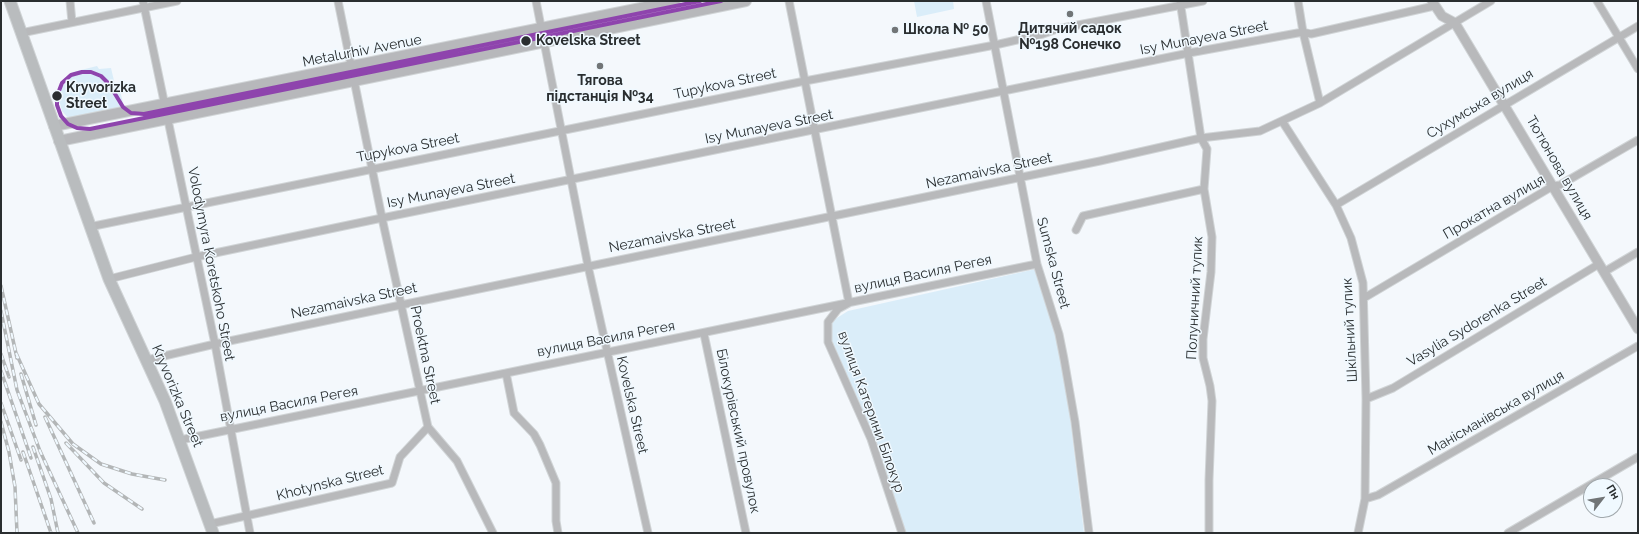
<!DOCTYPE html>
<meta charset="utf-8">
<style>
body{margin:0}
#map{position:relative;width:1639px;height:534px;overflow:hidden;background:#f4f8fc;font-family:Raleway,sans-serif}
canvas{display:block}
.frame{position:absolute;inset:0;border:2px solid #2a2e30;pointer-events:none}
.north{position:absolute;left:1583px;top:478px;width:40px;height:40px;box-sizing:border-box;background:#f0f9ff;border:1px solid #a1a8ac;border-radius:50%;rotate:59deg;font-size:11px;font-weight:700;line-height:16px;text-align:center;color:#2a2e30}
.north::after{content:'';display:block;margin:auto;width:14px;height:18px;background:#717577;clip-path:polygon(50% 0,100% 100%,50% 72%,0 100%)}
</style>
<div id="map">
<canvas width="1639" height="534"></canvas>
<div class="frame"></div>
<div class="north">Пн</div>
</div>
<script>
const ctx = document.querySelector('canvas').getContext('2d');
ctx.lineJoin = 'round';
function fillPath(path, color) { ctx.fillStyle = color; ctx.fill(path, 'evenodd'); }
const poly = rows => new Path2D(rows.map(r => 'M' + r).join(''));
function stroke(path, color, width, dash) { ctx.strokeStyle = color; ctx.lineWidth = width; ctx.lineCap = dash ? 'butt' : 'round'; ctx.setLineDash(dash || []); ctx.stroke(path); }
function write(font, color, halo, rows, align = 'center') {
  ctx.font = font + ' Raleway,sans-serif'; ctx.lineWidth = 3; ctx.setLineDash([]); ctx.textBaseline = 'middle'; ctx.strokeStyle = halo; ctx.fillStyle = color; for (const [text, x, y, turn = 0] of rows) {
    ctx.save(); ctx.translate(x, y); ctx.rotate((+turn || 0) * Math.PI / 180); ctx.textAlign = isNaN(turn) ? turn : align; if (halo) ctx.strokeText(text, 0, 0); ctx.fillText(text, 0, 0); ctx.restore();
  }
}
fillPath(poly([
 [914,1,953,1,954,9,917,17],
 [97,66,99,69,111,68,115,85,119,86,123,103,121,109,69,119,62,111,59,100,61,89,73,72],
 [1036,269,1057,335,1070,417,1084,533,906,533,829,336,832,321,848,311]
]), '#daedf9');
const minor = poly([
 [70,1,72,22],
 [143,1,215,344,250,533],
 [338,1,382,218,428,427,457,461,493,533],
 [536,1,588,266,648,533],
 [789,1,849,303,838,309,828,322,828,342,871,439,902,533],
 [986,1,1037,264,1059,334,1064,359,1075,422,1089,533],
 [1180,1,1201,138,1207,149,1204,189,1212,237,1211,272,1203,339,1203,358,1210,386,1212,401,1209,480,1209,533],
 [1298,1,1303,32,1320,103],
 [1597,1,1638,69],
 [21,33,177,1],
 [1282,121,1336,205,1351,238,1363,283,1366,399,1365,499,1358,533],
 [1336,205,1638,26],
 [89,227,805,81,995,45,1043,34,1057,29,1203,1],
 [1076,230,1083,216,1204,189],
 [1604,272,1638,252],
 [109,279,196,257,382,218,1189,53,1303,32,1311,34,1434,6],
 [1364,298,1553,186,1560,185,1638,140],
 [704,334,746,533],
 [147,360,215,344,401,305,1100,161,1201,138,1260,131,1320,103,1491,1],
 [506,373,514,413,534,434,540,445,556,483,556,521,558,533],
 [1366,399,1393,388,1599,264],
 [180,440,1037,264],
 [1365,499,1378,495,1638,346],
 [210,524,392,483,400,457,428,427],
 [1508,533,1638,457]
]);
const tertiary = poly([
 [1432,1,1442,16,1455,23,1638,329]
]);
const secondary = poly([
 [54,126,675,1],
 [59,141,746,1]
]);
const primary = poly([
 [10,1,109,279,165,401,213,533]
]);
stroke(minor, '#d0d4d6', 9);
stroke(tertiary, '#d0d4d6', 11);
stroke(secondary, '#d0d4d6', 12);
stroke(primary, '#d0d4d6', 13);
stroke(minor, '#b8b9bb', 7);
stroke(tertiary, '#b8b9bb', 9);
stroke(secondary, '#b7b8bb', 10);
stroke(primary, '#b9bcbe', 11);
const rail = poly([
 [1,286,17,358],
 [1,311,17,390,40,451,78,533],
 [16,353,39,404,73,444,101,464,132,474,165,480],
 [1,354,9,377],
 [1,371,31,458],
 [21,374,36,425],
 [1,403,21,460],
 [45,417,94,523],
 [1,422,9,452,15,487,17,533],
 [66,443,104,483,142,509],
 [33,447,51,499,58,533],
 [23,452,51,533]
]);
stroke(rail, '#b3b6b7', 3.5);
stroke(rail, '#f0f9ff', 2, [6]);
stroke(poly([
 [700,1,144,114,131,113,123,107,109,84,101,76,91,72,82,72,71,75,62,83,57,96,57,105,61,116,68,124,77,128,90,129,721,1]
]), '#8e44ad', 4);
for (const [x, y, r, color] of [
 [1070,14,4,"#717577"],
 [895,30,4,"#717577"],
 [526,41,5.5,"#2a2e30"],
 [600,66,4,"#717577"],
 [57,96,5.5,"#2a2e30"]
]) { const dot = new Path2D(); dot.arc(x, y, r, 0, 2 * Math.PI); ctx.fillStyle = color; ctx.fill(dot); stroke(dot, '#f0f9ff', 1.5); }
write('bold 14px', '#2a2e30', '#f0f9ff', [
 ["Дитячий садок",1070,29],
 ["№198 Сонечко",1070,45],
 ["Школа № 50",903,30,"left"],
 ["Тягова",600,81],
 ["пiдстанцiя №34",600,97]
]);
write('14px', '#2a2e30', '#f0f9ff', [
 ["Isy Munayeva Street",1204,38,-11],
 ["Metalurhiv Avenue",362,51,-11],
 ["Tupykova Street",725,84,-12],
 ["Сухумська вулиця",1480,104,-31],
 ["Isy Munayeva Street",769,127,-11],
 ["Tupykova Street",408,148,-11],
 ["Тютюнова вулиця",1559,168,60],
 ["Nezamaivska Street",989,171,-12],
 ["Isy Munayeva Street",451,191,-11],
 ["Прокатна вулиця",1494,207,-30],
 ["Nezamaivska Street",672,236,-11],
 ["Sumska Street",1053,263,75],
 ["Volodymyra Koretskoho Street",211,264,79],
 ["вулиця Василя Регея",923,274,-12],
 ["Полуничний тупик",1195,298,-87],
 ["Nezamaivska Street",354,301,-12],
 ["Vasylia Sydorenka Street",1477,322,-31],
 ["Шкільний тупик",1350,330,-93],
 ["вулиця Василя Регея",606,339,-11],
 ["Proektna Street",425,355,78],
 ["Kryvorizka Street",177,396,67],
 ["вулиця Василя Регея",289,404,-11],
 ["Kovelska Street",632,405,77],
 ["вулиця Катерини Білокур",871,412,70],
 ["Манісманівська вулиця",1496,413,-30],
 ["Білокурівський провулок",738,431,78],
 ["Khotynska Street",330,483,-14]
]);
write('bold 14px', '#2a2e30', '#f0f9ff', [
 ["Kovelska Street",536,41],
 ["Kryvorizka",66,88],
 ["Street",66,104]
], 'left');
</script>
